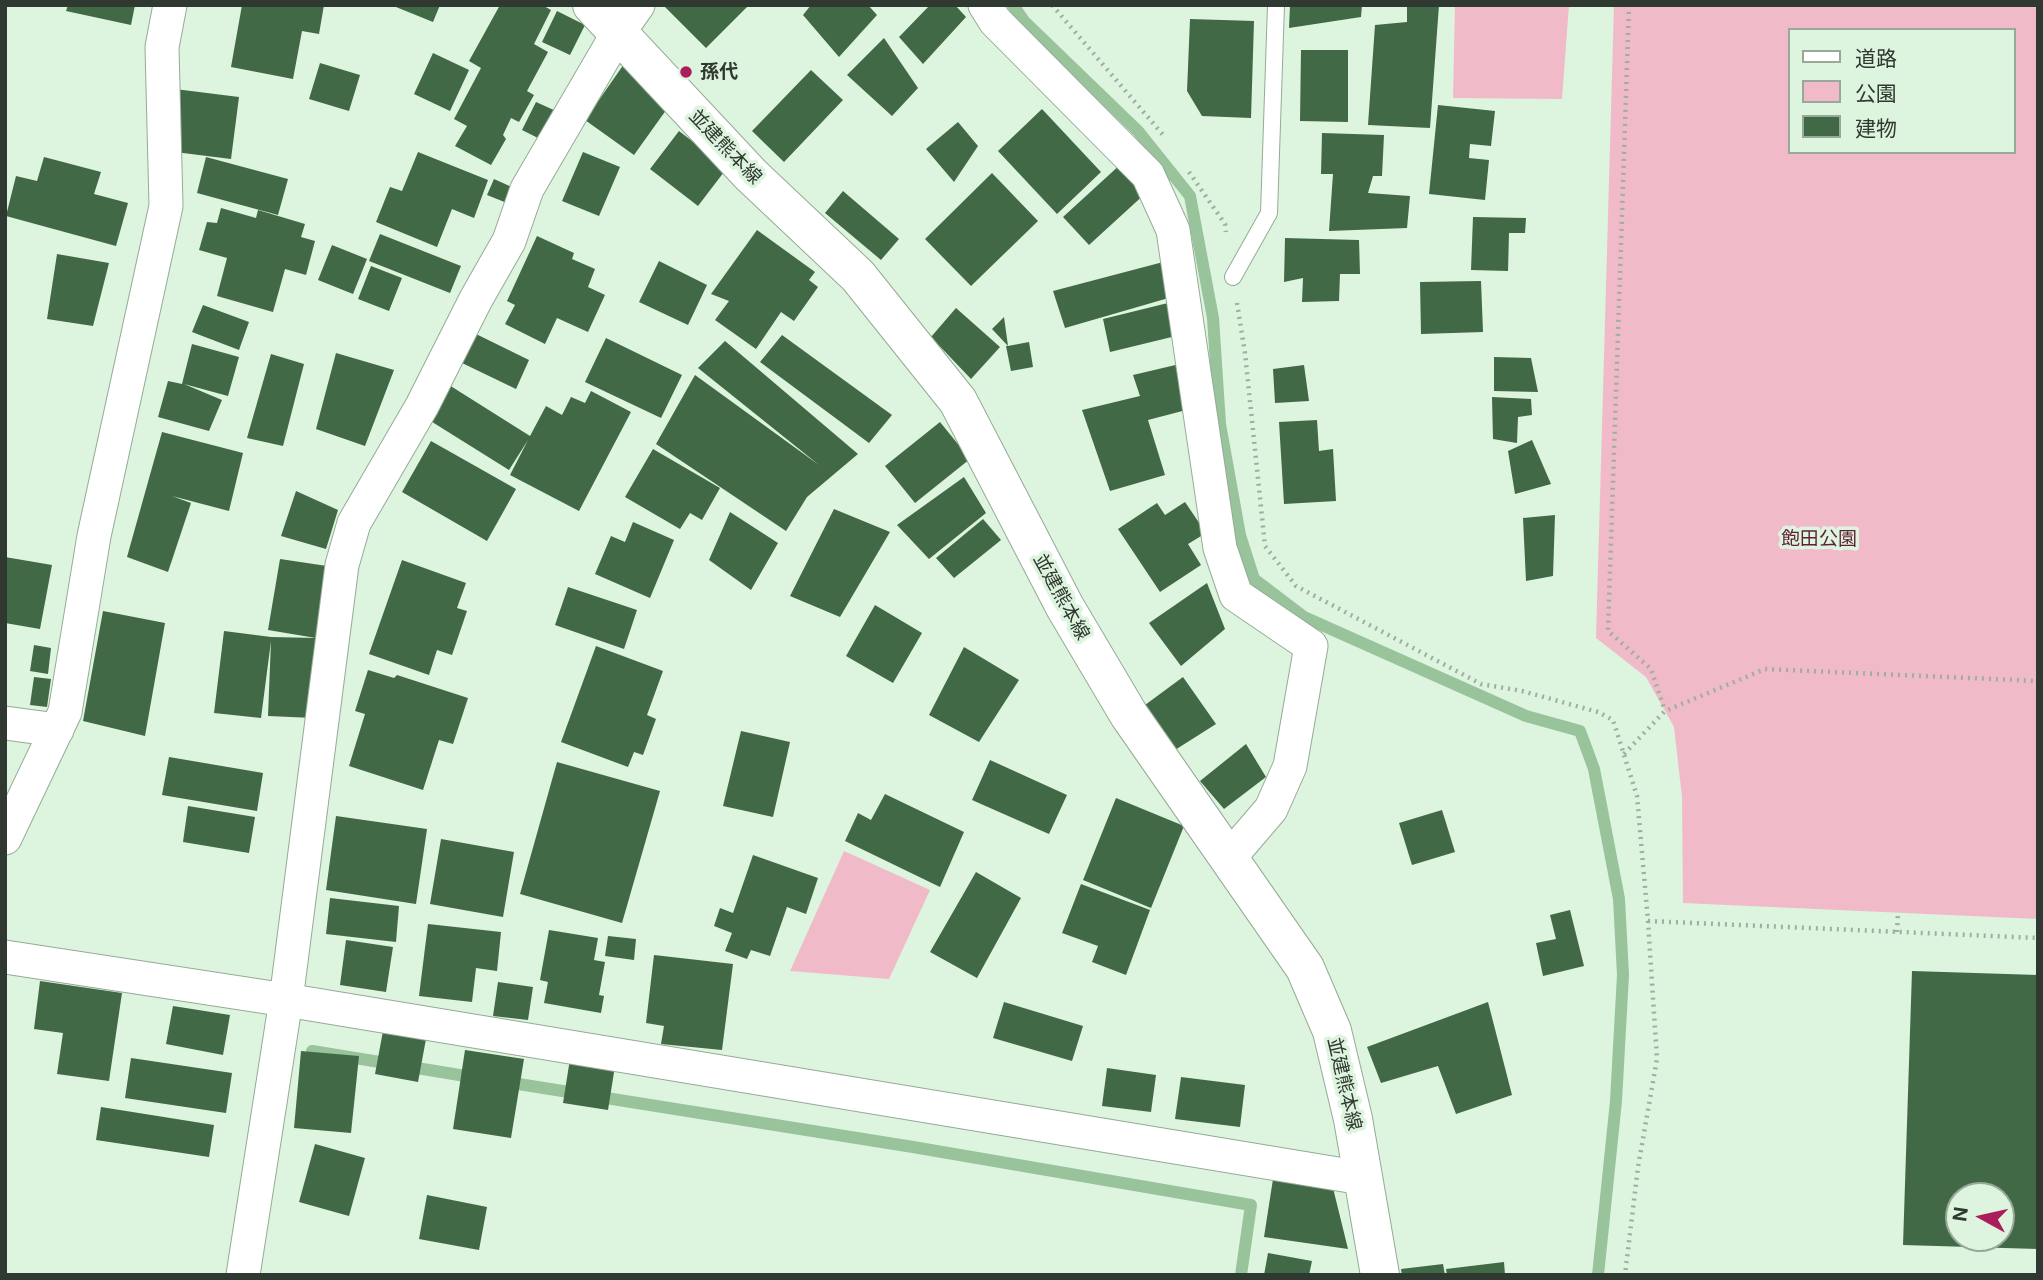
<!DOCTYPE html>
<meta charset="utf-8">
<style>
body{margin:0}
#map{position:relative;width:2043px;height:1280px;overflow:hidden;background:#ddf4de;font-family:Inter,"Noto Sans JP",sans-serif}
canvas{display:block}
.frame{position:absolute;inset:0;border:7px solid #303931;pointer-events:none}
.legend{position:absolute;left:1788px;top:28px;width:228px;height:126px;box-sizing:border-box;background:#ddf4de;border:2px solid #98a999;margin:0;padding:9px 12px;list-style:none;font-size:21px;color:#303931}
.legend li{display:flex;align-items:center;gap:14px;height:35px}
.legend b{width:35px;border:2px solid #98a999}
.north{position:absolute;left:1945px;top:1182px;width:70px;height:70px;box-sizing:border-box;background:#ddf4de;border:2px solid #98a999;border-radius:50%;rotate:278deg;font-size:19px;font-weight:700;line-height:28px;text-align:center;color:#303931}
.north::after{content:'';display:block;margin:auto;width:24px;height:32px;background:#ab1d5c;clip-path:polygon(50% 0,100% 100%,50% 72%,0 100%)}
</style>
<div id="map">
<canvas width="2043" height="1280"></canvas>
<div class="frame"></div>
<ul class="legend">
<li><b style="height:9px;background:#fff"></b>道路</li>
<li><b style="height:19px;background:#f1bac9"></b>公園</li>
<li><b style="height:19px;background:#416945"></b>建物</li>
</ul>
<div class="north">N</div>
</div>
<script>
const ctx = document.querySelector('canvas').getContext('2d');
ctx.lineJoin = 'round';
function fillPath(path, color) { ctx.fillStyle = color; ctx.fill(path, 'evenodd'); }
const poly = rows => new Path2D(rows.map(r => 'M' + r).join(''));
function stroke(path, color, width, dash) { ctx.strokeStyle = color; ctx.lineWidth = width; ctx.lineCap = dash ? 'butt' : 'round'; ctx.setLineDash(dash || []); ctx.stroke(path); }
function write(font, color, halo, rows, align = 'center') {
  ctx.font = font + ' Inter,"Noto Sans JP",sans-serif'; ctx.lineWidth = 7; ctx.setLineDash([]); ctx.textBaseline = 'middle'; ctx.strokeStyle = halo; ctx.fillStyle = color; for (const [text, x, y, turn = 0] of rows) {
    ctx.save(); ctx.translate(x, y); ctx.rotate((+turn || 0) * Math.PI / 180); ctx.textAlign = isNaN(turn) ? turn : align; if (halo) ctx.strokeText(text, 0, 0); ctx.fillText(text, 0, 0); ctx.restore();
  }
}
fillPath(poly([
 [1455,5,1569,5,1562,99,1453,98],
 [1614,5,2038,5,2038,919,1683,903,1682,797,1674,727,1646,677,1596,638],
 [1789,30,2013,30,2013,152,1789,152],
 [844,851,930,890,889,979,790,971]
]), '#f1bac9');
stroke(poly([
 [1013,5,1024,21,1138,131,1190,196,1213,318,1220,424,1240,535,1254,579,1304,617,1526,716,1580,731,1594,769,1619,899,1623,975,1616,1101,1598,1275],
 [312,1051,478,1078],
 [506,1082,913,1147,1251,1205,1241,1275]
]), '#98c39b', 12);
fillPath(poly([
 [68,5,135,5,131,25,66,11],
 [242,5,324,5,319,34,302,31,293,79,231,67],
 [391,5,440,5,433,22],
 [500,5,542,5,551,10,534,44,548,52,527,91,534,95,519,122,511,118,503,135,506,139,491,165,455,146,467,126,454,119,481,68,469,61],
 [663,5,749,5,706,48],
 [811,5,868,5,877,15,839,57,803,15],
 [930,5,955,5,966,17,923,64,899,37],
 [1290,5,1362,5,1361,17,1289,28],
 [1407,5,1439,5,1430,128,1368,125,1375,25,1407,22],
 [557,11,585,25,570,55,542,42],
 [1190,19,1254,21,1251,118,1202,116,1187,91],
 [884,38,918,88,892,116,847,75],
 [1301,50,1348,50,1348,122,1300,121],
 [433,53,469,70,450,111,414,94],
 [320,63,360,75,349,111,309,99],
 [624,64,674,99,634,155,585,120],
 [811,70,843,100,784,162,752,131],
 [175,89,239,97,231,159,175,152],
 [536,102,556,111,542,140,522,130],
 [1438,105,1495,111,1491,146,1470,144,1469,158,1489,160,1485,200,1429,194],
 [1042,109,1101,172,1057,214,998,151],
 [958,122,978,146,954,182,926,149],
 [679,131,727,168,698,206,650,169],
 [1322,133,1384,135,1382,176,1373,176,1368,193,1410,196,1407,228,1329,231,1333,174,1321,174],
 [418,152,488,180,474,218,452,209,437,247,376,222,390,187,402,191],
 [583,152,620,167,599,216,562,201],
 [44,157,101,172,94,194,128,203,116,246,6,216,16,176,37,181],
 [206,157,288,179,278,215,197,193],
 [1122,163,1147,192,1089,245,1063,217],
 [992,173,1038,221,971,286,925,239],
 [494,179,514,188,507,203,487,195],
 [843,191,899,239,881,260,825,213],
 [221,208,256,218,258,210,305,224,301,237,315,241,306,275,285,269,273,312,217,296,227,258,199,250,207,222,217,223],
 [1473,217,1526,218,1525,233,1509,233,1508,271,1471,270],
 [757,230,815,272,809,280,818,287,794,321,781,312,756,349,715,320,729,301,711,294],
 [380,234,461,266,450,293,369,261],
 [537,236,574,253,572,259,595,269,588,287,605,295,588,332,557,318,545,344,505,324,515,305,507,301],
 [1285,238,1359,240,1360,274,1340,274,1339,301,1302,302,1303,278,1284,282],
 [332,245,367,259,353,294,318,280],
 [57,254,109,263,93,326,47,319],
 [659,261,707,285,688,325,639,302],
 [1167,261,1172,297,1065,328,1053,291],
 [371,266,402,278,389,311,358,299],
 [1481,281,1483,332,1421,334,1420,282],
 [1172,302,1180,335,1110,352,1103,319],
 [203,305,249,322,239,350,192,332],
 [956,308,1000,347,971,379,931,337],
 [1004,317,1008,346,1029,342,1033,367,1011,371,1006,346,1008,346,992,329],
 [476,334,529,360,516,389,462,363],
 [782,335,892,415,869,443,760,362],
 [606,338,682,375,661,418,585,382],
 [725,341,858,454,807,497,786,531,656,444,695,375,819,465,698,368],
 [192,344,239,357,228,396,184,384,222,400,209,431,158,417,168,381,182,384],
 [336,353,394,370,365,446,316,429],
 [271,354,304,364,283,446,247,438],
 [1494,357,1531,358,1538,392,1494,391],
 [1184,363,1190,409,1148,420,1165,475,1110,491,1082,410,1140,396,1133,375],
 [1304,365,1309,401,1275,403,1273,369],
 [449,385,530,436,546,406,562,415,571,397,585,403,591,391,631,412,579,511,510,475,528,440,509,470,429,420],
 [1492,397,1531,399,1532,415,1518,417,1517,443,1493,439],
 [1317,420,1319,451,1333,449,1336,501,1284,504,1279,422],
 [940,422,970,459,915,503,885,466],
 [162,432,243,453,229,511,172,496,191,503,168,572,127,557],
 [1532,440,1551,484,1515,494,1508,451],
 [431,441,516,489,487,541,402,492],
 [653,449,720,488,702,520,690,513,680,529,625,497],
 [964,477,986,513,929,559,897,525],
 [296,491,338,510,326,549,281,536],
 [1185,502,1206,533,1188,544,1201,565,1160,592,1118,529,1157,503,1165,515],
 [834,509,890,532,840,617,790,596],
 [730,512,778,543,751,590,709,560],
 [1555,515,1553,576,1526,581,1523,518],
 [983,519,1001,540,954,578,936,558],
 [633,522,674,540,650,598,595,574,611,536,625,542],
 [5,557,52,565,40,629,5,623],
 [280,559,327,566,316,638,268,630],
 [402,560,466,583,457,608,467,611,452,655,437,650,429,675,369,654],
 [1207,583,1225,629,1181,666,1149,623],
 [568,587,637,610,624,649,555,625],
 [875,605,922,633,893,683,846,656],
 [103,611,165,623,145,736,83,721],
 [224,631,271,637,316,638,314,718,268,716,271,641,261,718,214,713],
 [34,645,51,648,48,674,30,671],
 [596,646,663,671,647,715,656,719,643,755,634,752,628,767,561,742],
 [964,647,1019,680,979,742,929,715],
 [368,670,394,678,397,675,468,698,453,744,439,740,423,790,349,766,365,714,355,711],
 [34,677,51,679,47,707,30,705],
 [1183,677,1216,724,1175,750,1145,705],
 [741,731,790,742,773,817,723,806],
 [1246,744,1266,777,1224,809,1200,781],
 [169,757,263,773,257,811,162,795],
 [990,760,1067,795,1049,834,972,800],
 [557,762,660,791,622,923,520,894],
 [885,794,964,832,940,887,845,841,858,813,871,820],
 [1116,798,1184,826,1151,908,1083,880],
 [188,806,255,817,249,853,183,842],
 [1442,810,1455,852,1412,865,1399,823],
 [336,816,427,829,416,904,326,890],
 [441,839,514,852,503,917,430,904],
 [753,855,818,878,806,914,787,907,770,956,751,950,747,959,725,951,732,933,714,926,720,908,733,913],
 [976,872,1021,898,977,978,930,952],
 [1081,884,1150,910,1126,975,1092,962,1098,946,1062,933],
 [330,898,399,906,396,942,326,934],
 [1570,910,1584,966,1543,976,1536,943,1556,939,1550,915],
 [428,924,501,932,497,971,476,968,472,1002,419,996],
 [549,930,598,938,594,960,605,962,599,995,604,996,601,1013,544,1003,548,982,540,980],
 [608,936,636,939,634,960,605,956],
 [346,940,393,947,386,992,340,985],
 [654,955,733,964,722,1050,661,1044,664,1026,646,1023],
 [1912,971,2038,975,2038,1249,1903,1245],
 [1959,1196,2001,1196,2001,1238,1959,1238],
 [40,981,122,993,109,1081,57,1074,63,1033,34,1029],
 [498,982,533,987,528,1020,493,1016],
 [1004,1002,1083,1026,1072,1061,993,1038],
 [1488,1002,1512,1095,1456,1114,1438,1066,1381,1083,1367,1047],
 [173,1006,230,1015,223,1055,166,1044],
 [383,1031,426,1039,418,1082,375,1074],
 [465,1050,524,1059,511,1138,453,1129],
 [301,1051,359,1056,351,1133,294,1128],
 [131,1058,232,1073,226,1113,125,1098],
 [570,1059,615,1066,608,1110,563,1103],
 [1107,1068,1156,1075,1151,1112,1102,1106],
 [1181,1077,1245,1085,1240,1127,1175,1119],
 [101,1107,214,1125,209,1157,96,1140],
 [315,1144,365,1158,349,1216,299,1202],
 [1273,1179,1333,1188,1348,1249,1264,1237],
 [427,1195,487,1207,479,1250,419,1239],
 [1268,1253,1312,1261,1309,1275,1264,1275],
 [1504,1262,1505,1275,1447,1275,1446,1269],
 [1443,1264,1445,1275,1402,1275,1401,1269]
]), '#416945');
const lane = poly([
 [1233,277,1269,213,1276,5]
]);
const street = poly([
 [985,5,995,21,1148,175,1173,230,1220,548,1236,595,1311,646,1290,766,1271,809,1229,858],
 [5,723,57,730],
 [5,838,65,712,94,536,166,206,162,47,170,5],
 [5,957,286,1000,1362,1178],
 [243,1275,286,1000,342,565,354,523,422,406,476,299,509,241,527,189,618,33,638,5]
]);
const secondary = poly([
 [592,5,751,175,858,276,958,401,1065,607,1129,715,1305,968,1332,1031,1353,1119,1380,1275]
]);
stroke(lane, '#95ab96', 18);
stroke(street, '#95ab96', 35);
stroke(secondary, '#95ab96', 40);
stroke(poly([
 [1052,5,1164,136],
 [1629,5,1608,631,1651,669,1665,711],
 [1189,172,1225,224,1226,232],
 [1237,303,1245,353,1265,546,1296,586,1481,684,1522,691,1598,712,1613,720,1637,796,1648,921,1657,1059,1638,1167,1625,1275],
 [1624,754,1665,711,1765,669,2038,681],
 [1648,921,2038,938],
 [1897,932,1898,913]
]), '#9daf9e', 4.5, [2, 5]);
stroke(lane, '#fff', 16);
stroke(street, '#fff', 33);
stroke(secondary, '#fff', 38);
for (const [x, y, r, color] of [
 [686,72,7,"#ab1d5c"]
]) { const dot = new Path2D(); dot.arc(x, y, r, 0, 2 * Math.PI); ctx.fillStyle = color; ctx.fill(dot); stroke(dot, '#ddf4de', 2.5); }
write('bold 19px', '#303931', '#ddf4de', [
 ["孫代",700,72]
], 'left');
write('19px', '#303931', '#ddf4de', [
 ["並建熊本線",725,147,46],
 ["並建熊本線",1061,597,61],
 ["並建熊本線",1344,1084,77]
]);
write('19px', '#621d37', '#ddf4de', [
 ["飽田公園",1819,539]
]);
</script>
